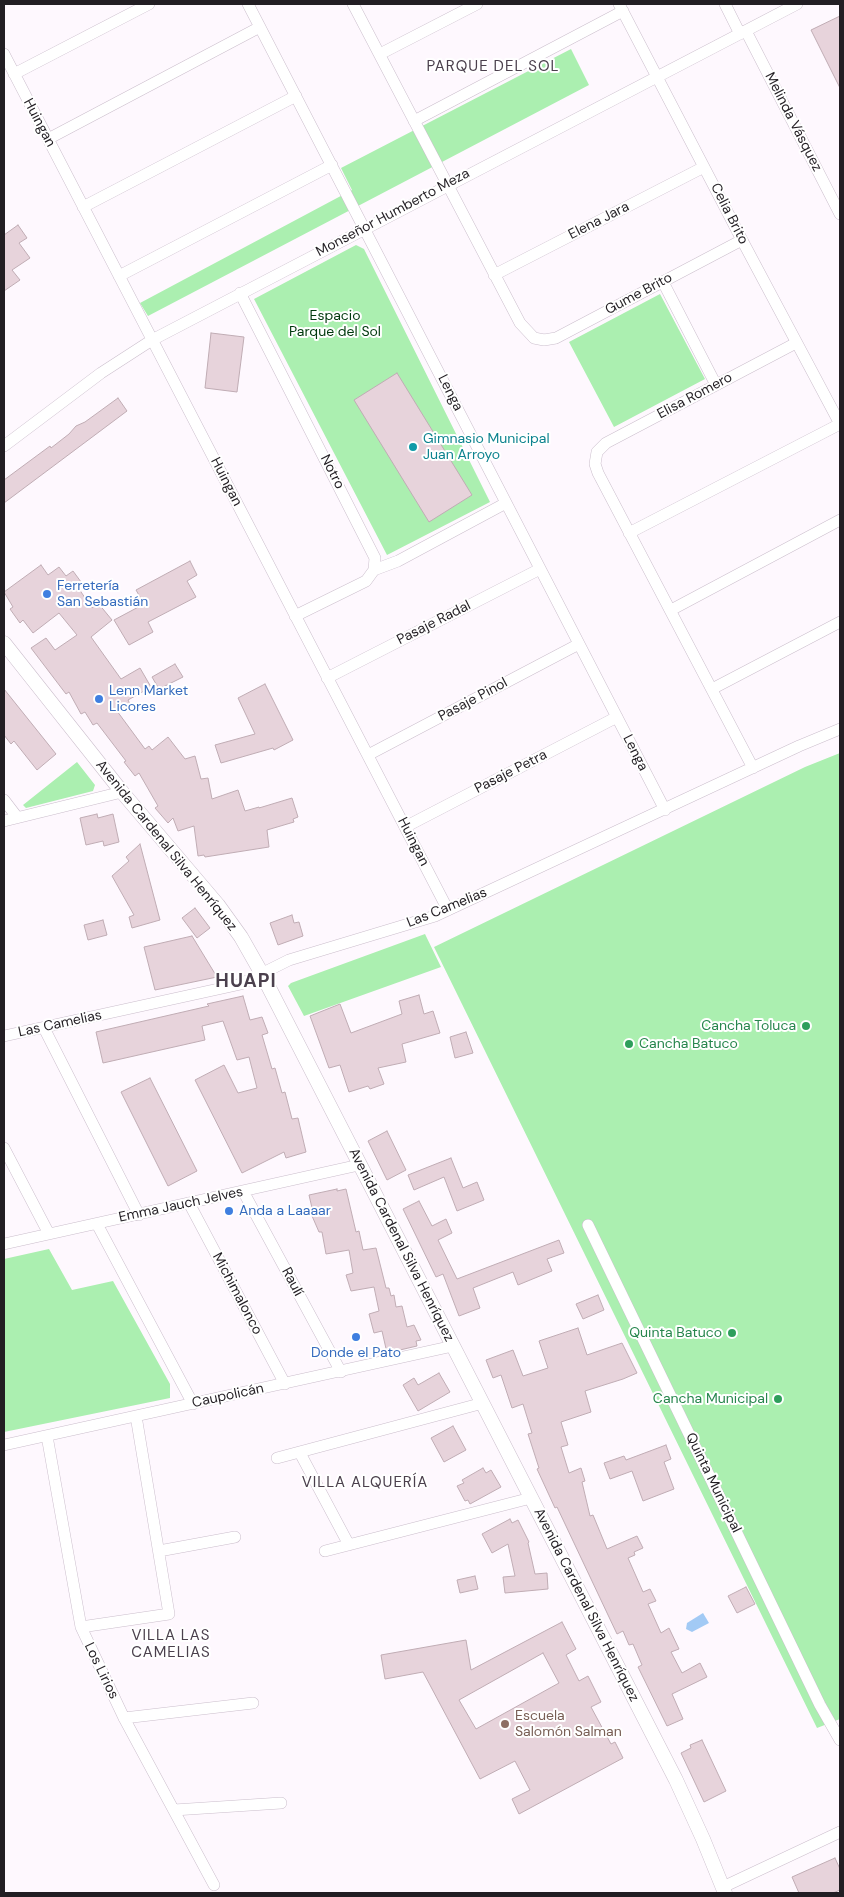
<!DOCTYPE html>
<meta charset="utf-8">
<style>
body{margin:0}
#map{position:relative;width:844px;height:1897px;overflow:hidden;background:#fef8fe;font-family:"DM Sans",sans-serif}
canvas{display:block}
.frame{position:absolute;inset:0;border:5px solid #221e23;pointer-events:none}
</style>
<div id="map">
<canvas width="844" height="1897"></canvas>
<div class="frame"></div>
</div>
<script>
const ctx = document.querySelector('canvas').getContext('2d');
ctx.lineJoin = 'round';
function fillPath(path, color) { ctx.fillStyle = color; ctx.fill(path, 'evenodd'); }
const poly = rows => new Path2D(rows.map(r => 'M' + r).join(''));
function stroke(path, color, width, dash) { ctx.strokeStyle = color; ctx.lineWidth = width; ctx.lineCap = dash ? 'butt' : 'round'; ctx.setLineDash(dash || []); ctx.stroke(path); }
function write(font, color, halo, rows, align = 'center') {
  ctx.font = font + ' "DM Sans",sans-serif'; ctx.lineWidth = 4; ctx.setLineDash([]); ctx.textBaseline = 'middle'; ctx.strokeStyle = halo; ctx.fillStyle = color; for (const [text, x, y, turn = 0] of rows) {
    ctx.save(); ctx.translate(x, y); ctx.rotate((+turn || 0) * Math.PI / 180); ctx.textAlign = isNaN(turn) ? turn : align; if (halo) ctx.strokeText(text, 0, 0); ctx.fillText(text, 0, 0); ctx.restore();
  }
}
fillPath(poly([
 [571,49,589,85,148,316,140,303,352,190,341,168],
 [356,245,364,249,490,502,387,555,254,299],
 [660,294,705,379,614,427,569,342],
 [840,753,840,1719,817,1728,434,947,805,767],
 [77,762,95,785,93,791,26,808,23,805],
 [425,934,441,967,304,1016,288,986,291,983],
 [49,1249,72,1290,113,1281,170,1384,170,1398,4,1432,4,1259]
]), '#abefb0');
fillPath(poly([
 [703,1613,709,1623,692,1632,686,1629,687,1623]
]), '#a2caf5');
const building = poly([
 [840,16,840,88,811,30,840,16],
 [18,225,27,238,19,243,30,258,12,270,20,280,4,291,4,235,18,225],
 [211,333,244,337,237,392,205,388,211,333],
 [397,373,472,495,429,522,354,400,397,373],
 [118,398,127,411,4,503,4,480,50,446,51,448,69,434,76,426,85,422,118,398],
 [190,561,197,575,187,581,196,597,148,622,153,632,129,645,114,620,144,604,136,590,190,561],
 [41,565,48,575,59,567,66,576,73,571,84,586,79,589,92,608,98,603,112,620,91,637,121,679,140,668,151,687,128,700,130,704,117,711,145,749,149,746,152,750,168,737,185,759,195,756,201,779,208,778,212,799,238,790,245,811,259,807,259,808,292,798,298,817,293,819,294,822,267,830,269,847,205,857,204,855,198,856,194,826,178,831,173,818,168,823,155,808,158,806,139,773,135,776,124,762,126,761,97,723,93,725,85,712,81,714,69,692,66,694,31,648,46,638,55,650,77,635,59,613,33,633,23,620,20,623,10,609,13,607,4,592,41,565],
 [175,664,183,677,159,689,152,677,175,664],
 [265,684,293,740,274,750,273,748,221,763,215,745,255,734,238,698,265,684],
 [4,689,56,754,37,770,14,741,11,744,4,735,4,689],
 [97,814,98,818,113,814,119,842,104,846,103,841,86,845,80,818,97,814],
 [140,844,160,920,132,928,129,917,134,915,112,876,129,861,126,857,140,844],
 [195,908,210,928,197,938,182,918,195,908],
 [292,915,294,923,299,922,303,936,278,945,270,923,292,915],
 [103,920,107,935,88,940,84,925,103,920],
 [192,936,217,977,155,990,144,947,192,936],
 [419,995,424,1014,433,1011,440,1033,402,1044,406,1062,378,1068,384,1084,370,1089,368,1086,349,1092,340,1065,329,1068,310,1016,340,1004,351,1033,402,1014,399,1001,419,995],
 [243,996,250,1020,262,1017,268,1033,262,1035,272,1069,275,1068,282,1093,285,1092,292,1119,298,1118,306,1152,286,1158,284,1152,242,1173,195,1080,224,1065,238,1093,257,1088,249,1057,237,1060,223,1021,202,1026,205,1040,103,1063,96,1032,209,1006,207,1004,243,996],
 [466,1032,473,1053,455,1058,450,1037,466,1032],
 [150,1078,197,1171,168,1186,121,1092,150,1078],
 [387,1131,406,1170,387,1180,368,1141,387,1131],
 [451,1158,463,1188,477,1182,484,1200,457,1211,444,1177,414,1190,408,1175,451,1158],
 [337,1189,337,1191,346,1189,356,1232,359,1231,363,1250,376,1248,386,1288,389,1288,391,1296,394,1295,396,1307,402,1306,407,1327,414,1325,421,1340,416,1341,417,1346,387,1353,382,1331,374,1333,369,1314,379,1311,374,1287,351,1291,346,1275,353,1273,349,1250,326,1254,322,1232,319,1232,309,1209,312,1208,309,1195,337,1189],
 [419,1201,432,1226,446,1219,452,1233,438,1240,457,1279,559,1240,564,1253,547,1259,552,1271,518,1285,513,1272,473,1288,480,1308,459,1316,443,1274,436,1277,403,1209,419,1201],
 [598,1295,604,1310,583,1319,576,1304,598,1295],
 [578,1328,587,1355,622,1343,637,1373,623,1379,585,1391,591,1412,561,1422,568,1445,561,1447,569,1473,581,1468,585,1481,582,1482,590,1516,593,1515,607,1549,637,1536,643,1548,634,1552,635,1555,628,1558,643,1592,650,1589,656,1601,648,1604,661,1633,669,1628,679,1649,671,1652,682,1673,700,1663,707,1677,672,1694,683,1719,667,1726,638,1667,642,1665,633,1644,629,1645,623,1631,617,1634,557,1507,555,1508,537,1469,539,1468,528,1434,532,1433,523,1404,512,1408,501,1375,493,1378,486,1360,513,1350,523,1376,548,1368,539,1341,578,1328],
 [439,1373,450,1392,418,1411,403,1385,414,1378,418,1385,439,1373],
 [453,1426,466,1450,444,1462,431,1438,453,1426],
 [666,1445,671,1459,664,1462,674,1489,643,1501,632,1471,610,1479,604,1463,624,1456,626,1460,666,1445],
 [483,1468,486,1473,491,1470,501,1487,470,1504,468,1500,465,1501,457,1486,464,1483,462,1480,483,1468],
 [510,1519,512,1523,518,1520,529,1542,528,1543,535,1574,547,1573,548,1589,505,1593,503,1577,515,1576,508,1544,492,1553,482,1534,510,1519],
 [475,1576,478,1589,460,1593,457,1580,475,1576],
 [746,1587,755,1604,737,1613,728,1596,746,1587],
 [562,1622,576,1649,566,1655,579,1681,588,1676,601,1702,591,1707,611,1744,615,1742,623,1758,519,1814,512,1799,530,1790,515,1761,480,1779,423,1672,385,1679,381,1655,466,1640,471,1670,562,1622],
 [543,1653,559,1683,476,1729,459,1700,543,1653],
 [702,1740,726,1791,704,1802,681,1753,691,1748,690,1745,702,1740],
 [835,1858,840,1869,840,1890,833,1893,799,1893,792,1877,835,1858]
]);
fillPath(building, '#e7d3db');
stroke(building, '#c0acb4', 1);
const minor = poly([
 [248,4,665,810],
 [353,4,520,323,534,338,544,340,556,338,742,240],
 [619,4,742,240,840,424],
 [725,4,740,34],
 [746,31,840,214],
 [4,54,448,910],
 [380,54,477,4],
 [14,74,149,4],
 [414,121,623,11],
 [48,139,260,27],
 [83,207,296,96],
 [494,275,704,167],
 [119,276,332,165],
 [663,282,716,385],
 [240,293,375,558,374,570,366,581,295,616],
 [4,446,101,373,152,340,797,4],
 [629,533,840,424],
 [374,570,398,561,506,503],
 [671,610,840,520],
 [327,678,540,569],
 [712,689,840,622],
 [368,755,579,644],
 [753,768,598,473,595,464,597,452,606,443,796,343],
 [4,800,17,817],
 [4,821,122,792],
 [405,827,617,717],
 [44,1028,139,1215],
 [4,1036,241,984,289,960,435,916,799,746,840,729],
 [4,1148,49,1234],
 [243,1191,341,1372],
 [189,1203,285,1384],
 [97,1224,193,1404],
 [588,1225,820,1705,840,1740],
 [4,1244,359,1165],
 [47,1436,81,1627,124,1718,214,1885],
 [4,1445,453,1346],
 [300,1453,349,1545],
 [277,1458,483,1403],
 [159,1551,235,1537],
 [325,1551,531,1498],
 [81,1627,169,1614,136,1416],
 [124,1718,253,1703],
 [174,1810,281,1803],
 [723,1887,840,1832]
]);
const tertiary = poly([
 [4,643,122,792,218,905,241,937,262,974,676,1780,703,1839,725,1893]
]);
stroke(minor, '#cbbecc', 12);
stroke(tertiary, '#cbbecc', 15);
stroke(minor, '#fff', 11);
stroke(tertiary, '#fff', 14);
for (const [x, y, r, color] of [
 [413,447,5,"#0f9aa8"],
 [47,594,5,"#3f7fe0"],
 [99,699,5,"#3f7fe0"],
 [806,1026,5,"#2e9e5b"],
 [629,1044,5,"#2e9e5b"],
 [229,1211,5,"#3f7fe0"],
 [732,1333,5,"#2e9e5b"],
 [356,1337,5,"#3f7fe0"],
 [778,1399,5,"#2e9e5b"],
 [505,1724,5,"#8d6e63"]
]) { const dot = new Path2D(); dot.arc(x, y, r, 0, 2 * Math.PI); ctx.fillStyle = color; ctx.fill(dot); stroke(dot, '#fff', 2); }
write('14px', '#221e23', '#fff', [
 ["Melinda Vásquez",793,122,63],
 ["Huingan",39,123,62],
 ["Monseñor Humberto Meza",393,213,-28],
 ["Celia Brito",729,214,63],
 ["Elena Jara",599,221,-27],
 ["Gume Brito",639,294,-28],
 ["Lenga",450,393,63],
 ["Elisa Romero",695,396,-28],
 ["Notro",332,472,63],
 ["Huingan",226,482,63],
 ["Pasaje Radal",434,623,-27],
 ["Pasaje Pinol",473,700,-28],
 ["Lenga",635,753,63],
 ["Pasaje Petra",511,772,-27],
 ["Huingan",413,842,63],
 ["Avenida Cardenal Silva Henríquez",166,846,51],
 ["Las Camelias",447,908,-22],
 ["Las Camelias",60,1024,-12],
 ["Emma Jauch Jelves",181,1205,-12],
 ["Avenida Cardenal Silva Henríquez",401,1245,63],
 ["Raulí",292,1282,62],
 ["Michimalonco",237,1294,62],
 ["Caupolicán",228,1396,-12],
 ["Quinta Municipal",713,1483,64],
 ["Avenida Cardenal Silva Henríquez",586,1605,63],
 ["Los Lirios",101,1671,64]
]);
write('14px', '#00390d', '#fff', [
 ["Espacio",335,316],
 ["Parque del Sol",335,332]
]);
write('14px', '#0d838f', '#fff', [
 ["Gimnasio Municipal",423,439],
 ["Juan Arroyo",423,455]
], 'left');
write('14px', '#366cbe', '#fff', [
 ["Ferretería",57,586],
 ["San Sebastián",57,602],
 ["Lenn Market",109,691],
 ["Licores",109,707],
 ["Anda a Laaaar",239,1211],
 ["Donde el Pato",356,1353,"center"]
], 'left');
write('14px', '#27864d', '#fff', [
 ["Cancha Toluca",796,1026],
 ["Cancha Batuco",639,1044,"left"],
 ["Quinta Batuco",722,1333],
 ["Cancha Municipal",768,1399]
], 'right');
write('14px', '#785e54', '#fff', [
 ["Escuela",515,1716],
 ["Salomón Salman",515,1732]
], 'left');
ctx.letterSpacing = '1px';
write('15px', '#4b404d', '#fff', [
 ["PARQUE DEL SOL",493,67],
 ["VILLA ALQUERÍA",365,1483],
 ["VILLA LAS",171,1636],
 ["CAMELIAS",171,1653]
]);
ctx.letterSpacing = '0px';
ctx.letterSpacing = '1px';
write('bold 19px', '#4b404d', '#fff', [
 ["HUAPI",246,982]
]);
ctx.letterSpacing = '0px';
</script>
